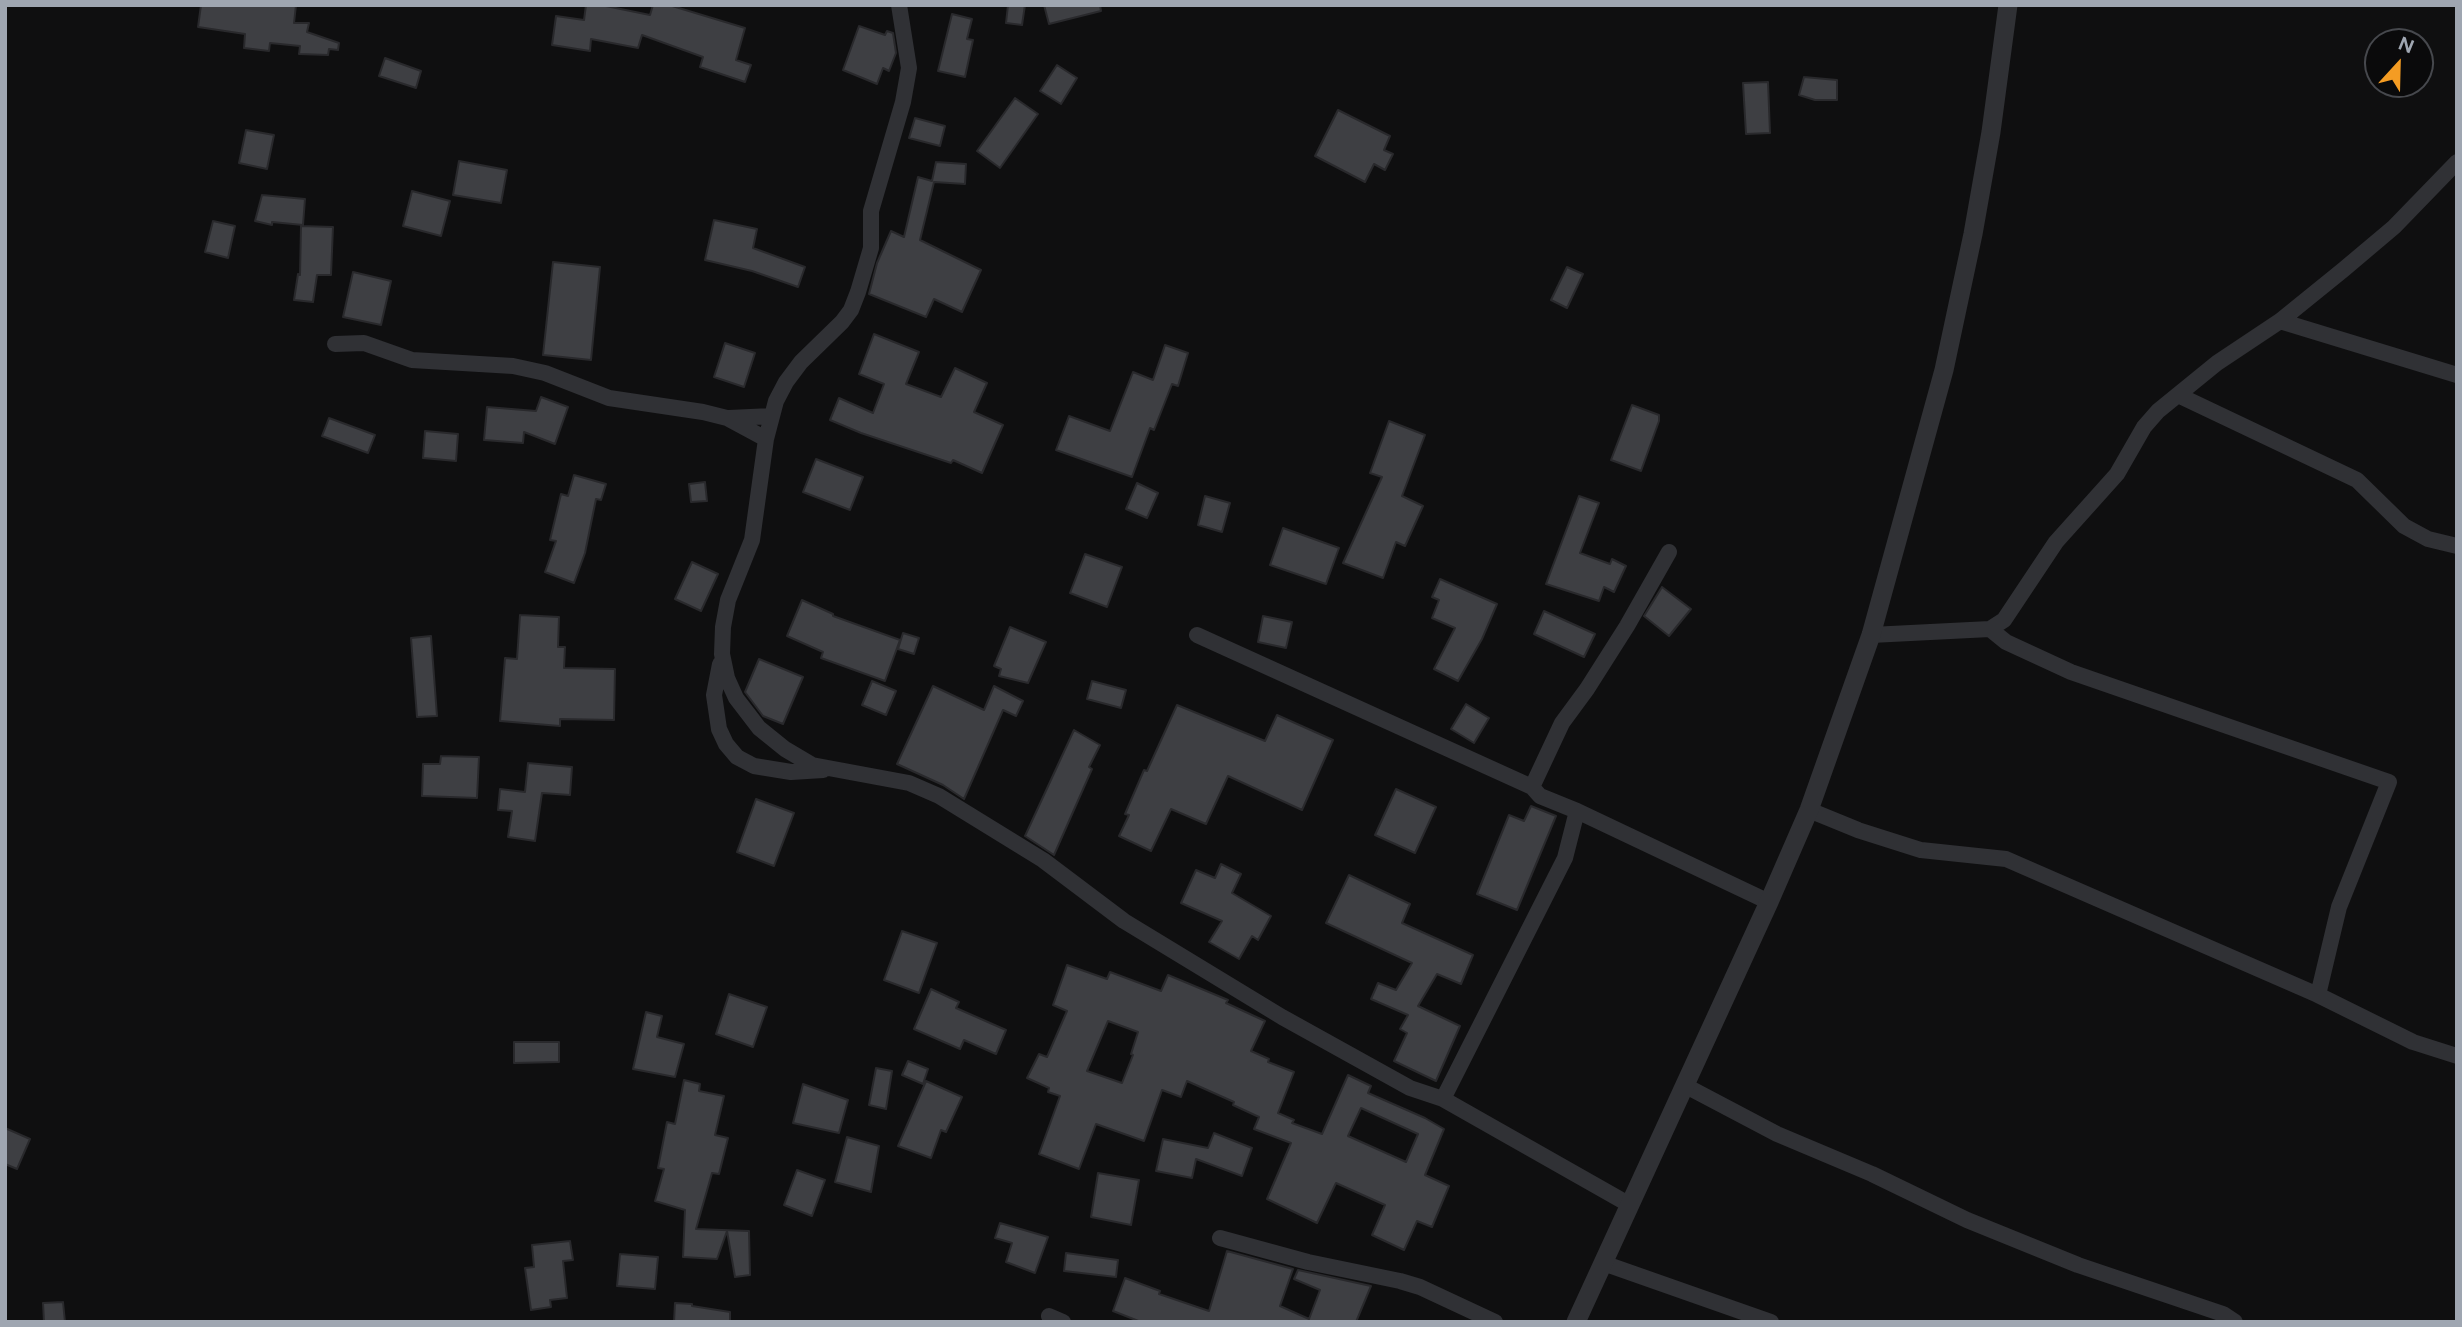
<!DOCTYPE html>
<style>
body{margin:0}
#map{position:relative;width:2462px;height:1327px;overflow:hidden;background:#0f0f10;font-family:Figtree,sans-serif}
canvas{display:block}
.frame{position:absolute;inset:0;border:7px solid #9fa6b1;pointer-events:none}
.north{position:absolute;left:2364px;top:28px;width:70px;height:70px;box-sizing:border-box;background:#0a0a0b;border:2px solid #46484d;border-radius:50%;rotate:22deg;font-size:19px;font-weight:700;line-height:28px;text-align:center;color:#9fa6b1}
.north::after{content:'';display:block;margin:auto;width:24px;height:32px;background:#f49c23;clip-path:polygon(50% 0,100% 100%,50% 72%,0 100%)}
</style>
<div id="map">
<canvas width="2462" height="1327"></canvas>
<div class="frame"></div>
<div class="north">N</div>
</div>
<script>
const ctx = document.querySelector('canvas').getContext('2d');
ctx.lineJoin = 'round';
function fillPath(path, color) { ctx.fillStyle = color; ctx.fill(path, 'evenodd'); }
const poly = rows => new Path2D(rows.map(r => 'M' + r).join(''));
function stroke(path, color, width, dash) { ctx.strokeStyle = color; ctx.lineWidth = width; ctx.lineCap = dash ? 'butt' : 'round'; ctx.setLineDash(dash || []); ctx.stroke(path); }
const building = poly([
 [201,5,296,5,294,23,309,23,307,32,339,43,338,50,329,49,328,55,299,54,300,46,270,43,269,51,244,48,245,34,198,27,201,5],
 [586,5,601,5,650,15,653,5,669,5,745,28,736,60,751,65,745,82,700,67,703,57,642,35,638,48,591,39,590,51,552,45,556,16,584,20,586,5],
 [1008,5,1025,5,1022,25,1006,23,1008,5],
 [1044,5,1100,5,1101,11,1049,24,1044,5],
 [952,14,972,19,967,39,973,40,965,77,938,71,952,14],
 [859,26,885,35,887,31,893,33,896,53,889,71,883,68,877,84,843,70,859,26],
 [385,58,421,71,416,88,379,76,385,58],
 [1057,65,1077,78,1061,104,1040,91,1057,65],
 [1804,77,1837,80,1837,100,1815,100,1799,95,1804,77],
 [1768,82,1770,133,1746,134,1743,83,1768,82],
 [1015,98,1038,114,1000,168,977,151,1015,98],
 [1338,110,1390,136,1384,150,1393,154,1385,170,1374,164,1365,182,1315,156,1338,110],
 [915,118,945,126,940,146,909,138,915,118],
 [246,130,274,135,267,169,239,163,246,130],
 [459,161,507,170,501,203,453,195,459,161],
 [936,162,966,164,965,184,934,182,920,240,981,270,962,312,934,299,926,317,869,294,877,263,891,231,904,237,918,177,932,181,936,162],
 [412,191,450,201,441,236,403,226,412,191],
 [262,195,305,199,303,225,272,222,272,225,255,221,262,195],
 [714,220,757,229,753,248,805,267,798,287,752,271,705,260,714,220],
 [213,221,235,226,228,258,205,252,213,221],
 [301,226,333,227,331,275,317,275,313,302,294,300,298,274,300,275,301,226],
 [553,262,600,267,591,360,543,355,553,262],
 [1567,267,1583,274,1567,308,1551,300,1567,267],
 [353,272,391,281,381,325,343,317,353,272],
 [874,334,919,352,906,384,941,397,955,368,987,383,974,412,1003,425,982,473,953,460,951,463,861,433,830,420,839,398,873,413,884,384,859,374,874,334],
 [725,343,755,353,744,387,714,377,725,343],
 [1165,345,1188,353,1178,386,1172,384,1154,430,1150,428,1132,477,1056,450,1069,416,1110,431,1133,372,1153,380,1165,345],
 [541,397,568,407,555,444,524,432,523,443,484,440,487,407,536,411,541,397],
 [1632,405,1659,415,1659,421,1641,471,1611,460,1632,405],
 [329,418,375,435,368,453,322,436,329,418],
 [1389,421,1425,435,1402,496,1423,506,1405,546,1396,542,1383,578,1343,563,1382,477,1370,473,1389,421],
 [425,431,458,434,456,461,423,458,425,431],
 [816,459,863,477,850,510,803,492,816,459],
 [574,475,606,484,601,500,596,499,585,553,574,583,545,572,556,541,550,540,561,494,568,496,574,475],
 [705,482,707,501,691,502,689,484,705,482],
 [1137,483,1158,493,1147,518,1126,509,1137,483],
 [1205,496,1230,503,1222,532,1198,525,1205,496],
 [1579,496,1599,503,1580,553,1610,564,1612,559,1626,566,1614,592,1604,587,1599,601,1546,584,1579,496],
 [1283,528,1339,548,1326,584,1270,565,1283,528],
 [1085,554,1122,567,1107,607,1070,593,1085,554],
 [692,562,718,574,701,611,675,599,692,562],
 [1440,579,1497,604,1482,639,1458,681,1434,669,1455,628,1432,618,1439,600,1432,597,1440,579],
 [1662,587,1691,609,1669,636,1644,616,1662,587],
 [802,600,833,614,833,616,900,640,885,681,821,658,823,652,787,636,802,600],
 [1544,611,1595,634,1584,657,1534,634,1544,611],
 [520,615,559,617,558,647,565,647,564,668,615,669,614,720,560,719,560,726,500,721,505,658,517,659,520,615],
 [1263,616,1292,622,1286,648,1258,642,1263,616],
 [1010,627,1046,642,1028,683,999,676,1001,669,994,666,1010,627],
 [903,633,919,638,914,654,898,649,903,633],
 [431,636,437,716,417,717,411,638,431,636],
 [759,659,803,677,783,724,763,716,745,692,759,659],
 [872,681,896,691,886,715,862,705,872,681],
 [1092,681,1126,690,1121,708,1087,699,1092,681],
 [933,686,984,710,994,686,1023,701,1016,716,1003,710,964,799,943,785,897,764,933,686],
 [1466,704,1489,718,1474,743,1451,729,1466,704],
 [1177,705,1265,741,1277,715,1333,740,1302,810,1228,776,1206,824,1171,809,1151,851,1119,836,1129,815,1125,814,1144,770,1147,771,1177,705],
 [1074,730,1100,745,1089,767,1092,769,1054,855,1025,836,1074,730],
 [441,756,479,757,477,798,422,796,423,764,440,764,441,756],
 [528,763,572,767,570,795,542,793,535,841,508,837,512,811,498,810,500,789,525,792,528,763],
 [1396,789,1436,807,1415,853,1375,835,1396,789],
 [756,799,794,813,774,866,737,852,756,799],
 [1531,806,1556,816,1517,910,1477,894,1509,815,1524,821,1531,806],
 [1221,864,1241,874,1232,893,1271,916,1258,940,1252,936,1239,959,1209,942,1222,921,1181,903,1196,870,1215,878,1221,864],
 [1349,875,1410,904,1402,923,1473,955,1461,984,1437,974,1418,1006,1460,1026,1436,1081,1394,1061,1407,1033,1400,1029,1408,1015,1371,999,1378,983,1396,990,1412,963,1326,923,1349,875],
 [902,931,937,943,919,993,884,980,902,931],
 [1067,965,1107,979,1110,972,1161,991,1168,975,1228,1000,1226,1003,1265,1021,1251,1051,1269,1059,1268,1062,1294,1072,1278,1113,1294,1120,1292,1123,1322,1134,1348,1075,1371,1086,1368,1093,1425,1118,1444,1129,1425,1175,1449,1186,1432,1227,1417,1221,1404,1250,1372,1235,1385,1205,1336,1183,1317,1223,1267,1199,1291,1143,1254,1129,1259,1117,1233,1105,1234,1102,1187,1081,1181,1097,1162,1090,1144,1141,1096,1124,1079,1169,1039,1154,1060,1096,1048,1092,1049,1088,1027,1078,1039,1054,1047,1057,1067,1011,1053,1005,1067,965],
 [1108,1021,1138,1032,1131,1054,1133,1055,1122,1083,1087,1071,1108,1021],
 [1361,1108,1418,1134,1406,1162,1348,1136,1361,1108],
 [931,989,959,1002,956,1008,1006,1030,996,1054,964,1040,960,1049,914,1029,931,989],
 [729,994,767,1007,753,1047,716,1034,729,994],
 [646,1012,662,1016,657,1037,684,1044,675,1077,633,1069,646,1012],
 [514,1042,559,1042,559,1062,514,1063,514,1042],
 [908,1061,928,1069,923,1084,902,1075,908,1061],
 [876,1068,892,1071,886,1109,869,1105,876,1068],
 [684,1080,700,1084,699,1091,724,1096,715,1135,728,1138,719,1174,712,1173,696,1229,749,1231,750,1275,735,1277,727,1231,717,1259,683,1257,685,1210,655,1201,664,1169,658,1168,667,1122,675,1124,684,1080],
 [926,1081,962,1097,946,1132,941,1130,931,1158,898,1146,926,1081],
 [803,1084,848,1100,839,1133,793,1123,803,1084],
 [5,1128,30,1139,17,1169,5,1164,5,1128],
 [1214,1133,1252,1148,1242,1176,1196,1159,1192,1178,1156,1171,1163,1139,1208,1148,1214,1133],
 [847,1137,879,1146,871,1192,835,1182,847,1137],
 [797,1170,825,1180,812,1216,784,1205,797,1170],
 [1098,1173,1139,1180,1131,1225,1091,1217,1098,1173],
 [1000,1223,1048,1237,1035,1273,1006,1262,1012,1243,995,1238,1000,1223],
 [570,1241,573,1260,563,1261,567,1298,550,1300,551,1307,531,1310,525,1268,534,1267,532,1245,570,1241],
 [1227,1251,1293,1269,1280,1306,1309,1319,1320,1290,1294,1279,1298,1270,1371,1286,1356,1322,1141,1322,1113,1311,1125,1278,1160,1291,1159,1294,1209,1311,1227,1251],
 [1066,1253,1118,1260,1116,1277,1064,1271,1066,1253],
 [620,1254,658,1257,655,1289,617,1286,620,1254],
 [63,1302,65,1322,44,1322,43,1303,63,1302],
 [675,1303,692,1304,692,1306,730,1312,730,1322,674,1322,675,1303]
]);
fillPath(building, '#3e3f43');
stroke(building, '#29292c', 2);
stroke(poly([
 [899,5,909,68,903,102,871,211,871,248,858,292,851,310,842,322,801,362,786,382,776,401,766,439,752,540,728,600,723,627,722,654,727,678,736,698,759,728,785,749,812,765,909,783,939,796,1043,860,1124,921,1282,1017,1410,1088,1443,1099,1630,1205],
 [2280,321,2457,375],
 [335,344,364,343,412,360,513,366,545,373,609,398,703,412,727,418,766,439],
 [2178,395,2357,480,2404,526,2428,539,2457,546],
 [729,418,772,416],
 [1669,552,1627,626,1587,689,1562,723,1532,787,1540,796,1577,811,1769,902],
 [1990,629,2006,642,2071,672,2389,782,2339,907,2318,995],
 [1197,635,1532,787],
 [1871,635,1990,629,2004,620,2056,542,2117,474,2144,427,2158,411,2217,363,2280,321,2343,270,2394,227,2457,162],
 [720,664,714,695,719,729,726,744,737,757,754,766,791,772,823,770],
 [1809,810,1858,830,1921,850,2006,859,2318,995,2413,1042,2457,1056],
 [1684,1085,1777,1134,1872,1174,1967,1220,2078,1265,2223,1314,2235,1322],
 [1443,1099,1565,858,1577,811],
 [1220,1238,1308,1262,1400,1281,1420,1287,1495,1322],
 [1603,1263,1771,1322],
 [1049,1316,1063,1322]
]), '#303135', 16);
stroke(poly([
 [1576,1322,1769,902,1809,810,1871,635,1944,370,1973,234,1991,132,2008,5]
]), '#303135', 19);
</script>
